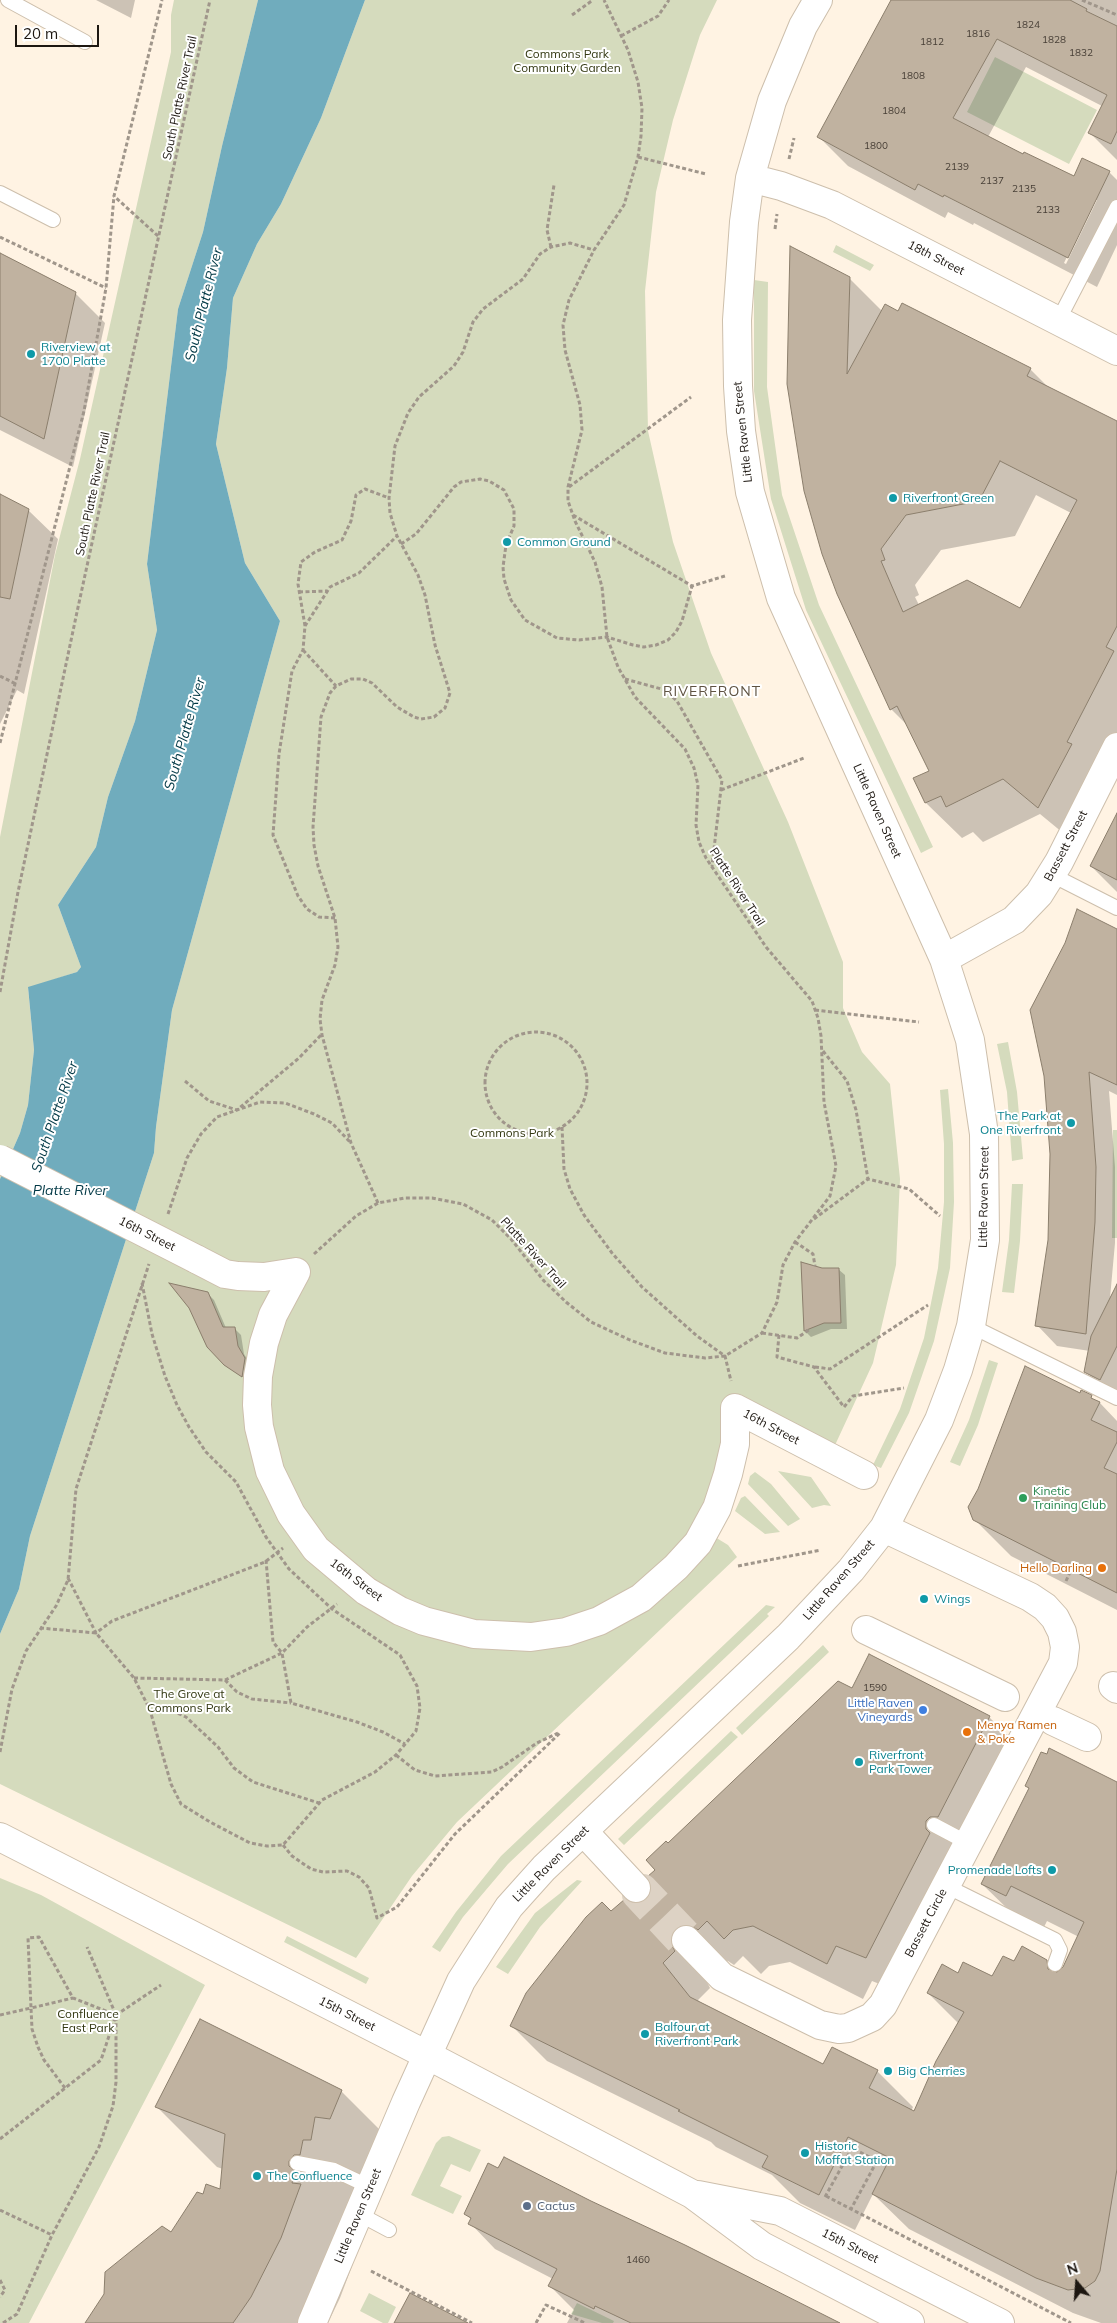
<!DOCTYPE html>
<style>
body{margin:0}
#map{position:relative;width:1117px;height:2323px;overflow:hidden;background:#fff3e3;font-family:Mulish,sans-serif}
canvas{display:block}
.north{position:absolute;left:1052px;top:2258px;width:50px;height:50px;-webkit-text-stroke:4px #fff;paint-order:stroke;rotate:342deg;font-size:14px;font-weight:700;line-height:20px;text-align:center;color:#1d1711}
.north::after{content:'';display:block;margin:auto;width:18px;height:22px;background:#1d1711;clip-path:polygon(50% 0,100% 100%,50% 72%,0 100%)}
.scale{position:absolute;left:15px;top:25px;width:84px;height:22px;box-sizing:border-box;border:2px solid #1d1711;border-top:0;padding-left:6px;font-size:15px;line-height:18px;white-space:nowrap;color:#1d1711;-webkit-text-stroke:4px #fff;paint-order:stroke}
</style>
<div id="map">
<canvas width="1117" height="2323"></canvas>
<div class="north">N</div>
<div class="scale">20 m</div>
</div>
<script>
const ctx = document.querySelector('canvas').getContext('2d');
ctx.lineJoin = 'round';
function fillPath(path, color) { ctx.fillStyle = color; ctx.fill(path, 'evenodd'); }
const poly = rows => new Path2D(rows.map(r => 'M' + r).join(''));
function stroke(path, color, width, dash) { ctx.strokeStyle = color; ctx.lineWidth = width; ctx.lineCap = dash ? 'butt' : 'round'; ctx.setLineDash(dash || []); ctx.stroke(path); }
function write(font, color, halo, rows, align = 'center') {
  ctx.font = font + ' Mulish,sans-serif'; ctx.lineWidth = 4; ctx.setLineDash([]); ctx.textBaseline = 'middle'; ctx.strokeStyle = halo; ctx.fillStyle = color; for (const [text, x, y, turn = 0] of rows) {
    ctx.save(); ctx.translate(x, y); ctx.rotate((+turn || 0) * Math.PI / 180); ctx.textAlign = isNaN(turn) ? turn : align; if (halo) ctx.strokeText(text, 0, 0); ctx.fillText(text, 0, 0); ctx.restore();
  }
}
fillPath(poly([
 [174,0,258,0,222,146,203,232,178,309,147,564,157,630,135,721,108,797,96,847,58,905,81,967,77,972,28,988,34,1050,28,1105,20,1133,0,1179,0,837,55,555,80,459,171,52,171,15],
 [365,0,717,0,700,35,673,120,656,192,645,291,648,431,673,542,711,653,788,822,843,962,843,1008,862,1052,890,1084,900,1179,896,1265,873,1363,836,1443,830,1450,739,1405,710,1534,728,1545,737,1557,457,1822,412,1876,356,1958,0,1784,0,1634,19,1589,30,1536,154,1153,156,1127,172,1010,280,621,245,563,216,444,227,368,233,298,257,244,281,204,321,118],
 [995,57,1097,110,1069,164,967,112],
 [836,245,874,265,870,271,833,252],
 [754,280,768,282,767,387,782,495,819,605,933,847,921,853,806,610,771,499,754,391],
 [1008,1042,1017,1092,1023,1159,1012,1161,1007,1092,997,1044],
 [948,1089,953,1143,954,1202,950,1268,934,1341,909,1413,881,1468,873,1465,900,1409,924,1338,938,1268,944,1202,944,1144,940,1090],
 [1113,1130,1117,1130,1117,1238,1112,1238],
 [1012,1184,1023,1184,1020,1241,1014,1293,1002,1292,1009,1240],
 [989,1360,998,1363,978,1425,960,1466,950,1462,969,1420],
 [778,1471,811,1477,831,1506,824,1505,812,1508],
 [755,1472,771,1484,800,1519,788,1526,748,1484,750,1476],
 [745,1496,780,1532,765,1534,735,1511,741,1498],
 [766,1605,775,1607,767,1614,769,1616,508,1864,463,1917,440,1952,432,1947,456,1912,501,1856],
 [823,1645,829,1652,742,1735,736,1728],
 [731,1731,738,1737,624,1845,618,1839],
 [0,1878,41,1895,205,1985,29,2323,0,2323],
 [577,1880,582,1881,540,1927,508,1974,496,1967,535,1913],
 [287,1936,369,1978,366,1984,284,1942],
 [449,2136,481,2150,470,2172,451,2164,440,2186,462,2196,453,2214,411,2195,436,2143,442,2137],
 [369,2293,396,2307,388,2323,383,2323,360,2311],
 [577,2303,614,2321,613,2323,602,2323,571,2314]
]), '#d5dbbd');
fillPath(poly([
 [258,0,365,0,321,118,281,204,257,244,233,298,227,368,216,444,245,563,280,621,172,1010,156,1127,154,1153,30,1536,19,1589,0,1634,0,1179,20,1133,28,1105,34,1050,28,987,77,972,81,967,58,905,96,847,108,797,135,721,157,630,147,564,178,309,203,232,222,146]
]), '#70acbd');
fillPath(poly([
 [96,0,135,0,131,18],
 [893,0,1117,0,1117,160,1089,132,1102,106,1026,67,988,137,1075,178,1109,172,1117,180,1117,245,1097,287,974,223,973,225,948,212,945,218,848,166,819,137],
 [1094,200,1097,200,1066,264,1064,263],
 [0,255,75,293,105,323,73,467,0,430],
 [849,278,882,311,1030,369,1049,388,1117,422,1117,749,1074,842,1040,814,983,842,973,832,962,838,926,803,915,779,931,771,909,727,891,709,838,593],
 [1036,495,1071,513,1021,610,919,605,915,597,919,595,915,585,941,550,1015,536],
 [0,495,28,510,58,539,24,694,17,690,0,724],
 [1117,815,1117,892,1091,866],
 [1117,931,1117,1095,1109,1091,1115,1167,1115,1243,1110,1298,1117,1285,1117,1403,1086,1372,1090,1351,1057,1346,1037,1325],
 [803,1264,815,1268,838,1269,845,1275,847,1329,831,1329,811,1337,805,1331],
 [207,1293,214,1300,226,1328,234,1328,241,1335,244,1354,251,1365,249,1382,221,1360,204,1340,190,1307],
 [1082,1392,1100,1403,1117,1421,1117,1610,1011,1556,974,1519],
 [870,1656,990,1718,1026,1753,902,1993,872,1981,863,1999,790,1962,769,1966,761,1974,743,1956,734,1965,728,1961,719,1960,706,1980,710,1988,698,2000,701,2004,823,2066,877,2071,913,2107,911,2111,914,2112,959,2024,928,1993,959,1974,993,1977,1015,1963,1046,1961,1059,1973,1064,1968,1079,1937,1047,1921,1042,1931,1018,1919,982,1884,1030,1789,1026,1785,1117,1783,1117,2323,1101,2323,1073,2313,909,2229,873,2194,855,2230,800,2203,772,2175,716,2147,711,2142,547,2061,511,2025,611,1913,632,1904,640,1904,647,1901,652,1892,657,1870,668,1844,852,1690],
 [341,2091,401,2151,389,2178,375,2177,353,2238,360,2245,340,2298,328,2323,87,2323,171,2234,203,2195,221,2190,223,2169,217,2167,157,2107],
 [466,2214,837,2323,567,2323,574,2310,550,2286,553,2279,495,2249,470,2223,472,2220]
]), '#0003');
const building = poly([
 [891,0,1070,0,1087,9,1086,11,1117,26,1117,131,1111,144,1088,133,1107,95,997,39,953,118,1023,154,1024,152,1074,176,1082,158,1110,171,1068,258,944,195,943,197,918,184,915,190,817,137,891,0],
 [790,246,850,277,847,374,885,304,898,311,902,303,1031,368,1027,376,1117,421,1117,626,1106,647,1114,651,1067,742,1072,744,1038,808,1003,779,946,807,941,796,925,803,913,778,929,771,897,706,890,710,837,594,822,554,804,491,787,384,790,246],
 [1000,461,1077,500,1020,608,967,580,903,612,881,561,885,560,881,549,906,515,979,501,1000,461],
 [0,253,76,292,44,439,0,416,0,253],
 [0,494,29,509,10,599,0,597,0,494],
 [1117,813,1117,880,1090,866,1117,813],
 [1077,909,1117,929,1117,1085,1089,1072,1096,1167,1095,1222,1086,1334,1035,1326,1048,1240,1050,1154,1044,1076,1030,1010,1065,943,1077,909],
 [801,1262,822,1268,839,1268,841,1323,824,1323,804,1331,801,1262],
 [169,1283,208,1292,223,1327,235,1327,238,1346,245,1358,242,1377,224,1365,207,1347,189,1308,169,1283],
 [1117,1284,1117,1346,1100,1380,1084,1372,1091,1336,1117,1284],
 [1025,1366,1080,1393,1081,1390,1092,1395,1091,1398,1100,1402,1091,1420,1117,1432,1117,1442,1104,1468,1117,1474,1117,1593,973,1520,968,1507,978,1489,1025,1366],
 [869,1654,990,1716,938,1817,930,1817,926,1821,926,1829,930,1833,866,1958,836,1946,827,1964,753,1926,733,1930,724,1939,707,1921,698,1930,690,1925,682,1925,676,1929,671,1936,671,1944,675,1951,663,1963,690,1997,823,2064,832,2047,878,2070,869,2088,914,2111,936,2061,964,2012,927,1993,942,1964,958,1973,963,1962,992,1976,1003,1956,1014,1961,1022,1946,1047,1960,1048,1969,1057,1972,1063,1967,1084,1922,1011,1886,1006,1896,981,1884,1029,1788,1025,1786,1041,1752,1047,1754,1049,1748,1117,1782,1117,2169,1100,2271,1095,2281,1085,2288,1068,2290,1036,2278,872,2194,890,2158,848,2137,819,2195,762,2167,768,2156,678,2111,680,2110,510,2026,526,1993,586,1917,602,1902,611,1911,625,1899,632,1903,640,1903,646,1900,651,1892,651,1884,647,1877,655,1870,646,1860,666,1841,668,1843,838,1681,852,1688,869,1654],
 [200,2019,342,2090,330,2119,315,2117,311,2140,303,2140,300,2155,294,2155,289,2161,289,2166,295,2172,292,2183,301,2184,281,2238,251,2297,233,2323,85,2323,104,2294,105,2272,162,2226,171,2232,197,2192,203,2194,206,2184,220,2189,225,2134,155,2107,200,2019],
 [504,2157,591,2201,685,2245,840,2323,631,2323,595,2306,594,2309,548,2286,557,2269,468,2224,471,2218,464,2214,488,2163,498,2168,504,2157],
 [410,2293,468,2323,394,2323,410,2293]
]);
fillPath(building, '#c0b2a0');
stroke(building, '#8b7e6c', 1);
stroke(poly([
 [636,1888,643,1888,687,1934,686,1940,679,1941,636,1895,636,1888]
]), '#ddd2c4', 28, [28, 14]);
const lane = poly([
 [8,0,85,42],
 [0,193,53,220],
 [1058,321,1117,207],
 [1052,875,1117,908],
 [971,1326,1117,1398],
 [934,1825,968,1843],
 [946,1886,1055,1940,1060,1950,1055,1964],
 [297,2163,334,2170,370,2187],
 [359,2214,389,2230]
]);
const street = poly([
 [750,178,781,186,832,205,1117,351],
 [944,959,1014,920,1039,894,1059,862,1117,747],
 [196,1259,225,1274,238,1276,264,1277,296,1272],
 [296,1272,273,1315,264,1343,258,1376,257,1405,259,1427,270,1471,291,1514,316,1549,366,1591,400,1611,424,1621,474,1634,531,1637,566,1632,599,1621,641,1598,676,1567,698,1543,717,1508,728,1474,735,1444,735,1408,864,1475],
 [866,1630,1005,1697],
 [1113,1686,1117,1689],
 [1053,1721,1087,1737],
 [583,1831,636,1888],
 [686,1940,722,1977,820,2025,839,2029,848,2028,872,2017,883,2005,1063,1663,1065,1647,1062,1632,1055,1618,1045,1607,1030,1597,884,1528],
 [312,2323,406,2102,461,1981,484,1945,509,1907,544,1868,788,1637,851,1570,884,1528,939,1420,958,1370,971,1326,985,1240,984,1134,970,1040,944,959,781,598,750,492,741,431,738,386,737,320,744,222,750,178,772,101,803,26,818,0]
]);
const secondary = poly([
 [0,1837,427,2055,692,2194,762,2246,910,2323],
 [698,2195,780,2211,1000,2323]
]);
stroke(lane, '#cdbfac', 16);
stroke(street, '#cdbfac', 30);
stroke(secondary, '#cdbfac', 30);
stroke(poly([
 [1082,0,1117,15],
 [572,15,593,0],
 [621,36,658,16,669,0],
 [638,157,706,174],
 [789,159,794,138],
 [775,229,777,214],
 [158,236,114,196,162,0],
 [0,237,106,288],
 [551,247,547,230,554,185],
 [569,487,691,397],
 [573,515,692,586,725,576],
 [401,544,416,534,454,487,461,482,480,479,489,481,504,490,514,509,514,526,506,545,503,567,504,579,511,600,525,620,557,638,579,640,607,637,633,645,644,647,656,645,668,640,676,632,682,621,692,586],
 [299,592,327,591],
 [305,626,298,584,301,562,315,552,342,540,351,521,356,495,365,489,389,498],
 [303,650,336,686],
 [0,676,16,684],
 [625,679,665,690,677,701,722,780,712,866],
 [0,743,84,411,106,288,114,196],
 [721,790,804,758],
 [335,918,319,917,307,909,298,896,273,835,279,754,292,671,303,650,305,626,330,587,359,573,397,536],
 [0,992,18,892,77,612,210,0],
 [815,1010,919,1022],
 '485 1083a51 51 0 1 1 102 0a51 51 0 1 1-102 0Z',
 [823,1051,847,1081,856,1110,868,1179],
 [185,1081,209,1101,237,1110,299,1058,321,1035],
 [562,1127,564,1169,570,1189,584,1215,612,1253,642,1287,697,1336,725,1356,731,1381],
 [378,1203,351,1143,322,1035,320,1019,322,1000,335,965,338,947,335,918,318,866,314,845,313,827,321,717,330,693,336,686,351,679,363,679,372,683,397,707,414,717,421,719,434,717,445,708,450,693,435,645,425,595,418,575,397,536,390,513,389,498,395,446,408,413,419,397,454,366,463,352,473,322,483,309,523,279,540,254,551,247,570,243,594,250],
 [168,1214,187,1158,201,1134,217,1117,260,1102,285,1103,314,1114,332,1123,350,1142],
 [814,1219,868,1179,909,1189,940,1216],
 [795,1242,813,1254,815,1266],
 [314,1254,356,1216,378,1203,405,1198,432,1198,463,1204,492,1220,511,1239,544,1281,566,1302,591,1322,630,1340,665,1353,705,1358,725,1356,762,1333,777,1302,783,1265,795,1242,830,1196,836,1166,824,1102,821,1036,818,1018,812,1001,766,947,706,858,699,842,696,825,698,785,694,768,685,749,635,697,618,667,607,637,602,587,595,562,575,521,568,501,568,487,582,430,580,405,565,350,563,325,569,300,594,250,624,205,638,157,641,136,642,108,638,82,628,50,604,0],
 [762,1333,797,1338,810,1329],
 [779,1335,777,1357,814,1367,844,1407,853,1396,904,1388],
 [815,1367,830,1369,928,1305],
 [266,1560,273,1642,282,1653,291,1703,357,1722,383,1732,405,1744],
 [738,1566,821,1550],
 [68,1578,96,1633,112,1621,265,1562,283,1548],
 [1066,1581,1071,1570],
 [40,1628,96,1633,134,1678,150,1710,171,1784,181,1804,210,1822,250,1843,267,1846,283,1845,322,1800,375,1772,396,1755,416,1731,420,1708,417,1686,400,1655,332,1609,289,1569,266,1537,236,1482,206,1452,189,1427,177,1405,165,1376,152,1334,142,1283],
 [134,1678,225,1680,282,1653,307,1627,337,1604],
 [225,1680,237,1692,252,1699,291,1703],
 [147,1704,171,1710,186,1717,218,1747,234,1768,253,1782,319,1803],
 [0,1752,12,1689,26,1651,56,1606,68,1580,76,1489,149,1264],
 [396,1755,415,1770,435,1776,492,1772,502,1767,537,1743,558,1733],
 [283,1845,292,1856,311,1869,323,1872,347,1871,359,1877,369,1888,377,1918,397,1907,455,1834,561,1732],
 [0,2015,31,2008,28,1938,39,1937,73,1998,116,2015],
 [65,2088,44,2060,38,2047,32,2029,31,2008,73,1998],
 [0,2139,101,2060,116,2015,161,1985],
 [826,2196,1071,2323],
 [825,2197,852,2148,877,2161,851,2209],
 [0,2210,52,2235],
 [371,2271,472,2323],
 [0,2280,5,2290,0,2297],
 [3,2323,17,2314,52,2235,99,2147,113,2106,116,2082,116,2015,87,1947],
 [536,2323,546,2305,585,2323]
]), '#a0968b', 3, [4, 2.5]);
stroke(lane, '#fff', 14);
stroke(street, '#fff', 28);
stroke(secondary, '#fff', 28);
const streetBridge = poly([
 [0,1159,196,1259]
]);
stroke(streetBridge, '#cdbfac', 30, []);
stroke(streetBridge, '#fff', 28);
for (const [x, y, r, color] of [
 [31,354,5,"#0f9aa8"],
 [893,498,5,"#0f9aa8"],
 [507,542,5,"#0f9aa8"],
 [1071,1123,5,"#0f9aa8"],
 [1023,1498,5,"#2e9e5b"],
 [1102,1568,5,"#e8710a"],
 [924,1599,5,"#0f9aa8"],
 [923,1710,5,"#3f7fe0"],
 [967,1732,5,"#e8710a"],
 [859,1762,5,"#0f9aa8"],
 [1052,1870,5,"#0f9aa8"],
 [645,2034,5,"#0f9aa8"],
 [888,2071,5,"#0f9aa8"],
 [805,2153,5,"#0f9aa8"],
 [257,2176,5,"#0f9aa8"],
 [527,2206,5,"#5c6f8a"]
]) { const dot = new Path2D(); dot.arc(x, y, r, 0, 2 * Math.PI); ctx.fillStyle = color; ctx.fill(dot); stroke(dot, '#fff', 2); }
write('10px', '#463e35', null, [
 ["1824",1028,25],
 ["1816",978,34],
 ["1828",1054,40],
 ["1812",932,42],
 ["1832",1081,53],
 ["1808",913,76],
 ["1804",894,111],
 ["1800",876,146],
 ["2139",957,167],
 ["2137",992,181],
 ["2135",1024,189],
 ["2133",1048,210],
 ["1590",875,1688],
 ["1460",638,2260]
]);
write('12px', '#333812', '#fff', [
 ["Commons Park",567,54],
 ["Community Garden",567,68],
 ["Commons Park",512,1133],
 ["The Grove at",189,1694],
 ["Commons Park",189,1708],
 ["Confluence",88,2014],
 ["East Park",88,2028]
]);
write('12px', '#1d1711', '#fff', [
 ["South Platte River Trail",180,98,-78],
 ["18th Street",936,258,27],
 ["Little Raven Street",743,432,-96],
 ["South Platte River Trail",93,494,-78],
 ["Little Raven Street",877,811,66],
 ["Bassett Street",1066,846,-62],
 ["Platte River Trail",737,887,57],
 ["Little Raven Street",984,1197,-89],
 ["16th Street",147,1234,27],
 ["Platte River Trail",533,1253,48],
 ["16th Street",771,1427,28],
 ["16th Street",356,1580,37],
 ["Little Raven Street",839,1580,-49],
 ["Little Raven Street",551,1864,-45],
 ["Bassett Circle",926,1923,-62],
 ["15th Street",347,2014,27],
 ["Little Raven Street",358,2216,-67],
 ["15th Street",850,2246,27]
]);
write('12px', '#0d838f', '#fff', [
 ["Riverview at",41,347],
 ["1700 Platte",41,361],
 ["Riverfront Green",903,498],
 ["Common Ground",517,542],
 ["The Park at",1061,1116,"right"],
 ["One Riverfront",1061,1130,"right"],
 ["Wings",934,1599],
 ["Riverfront",869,1755],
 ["Park Tower",869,1769],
 ["Promenade Lofts",1042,1870,"right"],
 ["Balfour at",655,2027],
 ["Riverfront Park",655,2041],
 ["Big Cherries",898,2071],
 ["Historic",815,2146],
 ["Moffat Station",815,2160],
 ["The Confluence",267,2176]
], 'left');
write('12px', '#27864d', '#fff', [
 ["Kinetic",1033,1491],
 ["Training Club",1033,1505]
], 'left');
write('12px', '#c56008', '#fff', [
 ["Hello Darling",1092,1568],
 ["Menya Ramen",977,1725,"left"],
 ["& Poke",977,1739,"left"]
], 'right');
write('12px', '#366cbe', '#fff', [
 ["Little Raven",913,1703],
 ["Vineyards",913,1717]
], 'right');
write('12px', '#4e5e75', '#fff', [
 ["Cactus",537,2206]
], 'left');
write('italic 14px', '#003845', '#fff', [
 ["South Platte River",204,305,-76],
 ["South Platte River",185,734,-74],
 ["South Platte River",55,1117,-71],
 ["Platte River",70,1191]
]);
ctx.letterSpacing = '1px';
write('14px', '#5f5342', '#fff', [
 ["RIVERFRONT",712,692]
]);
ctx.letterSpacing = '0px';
</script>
